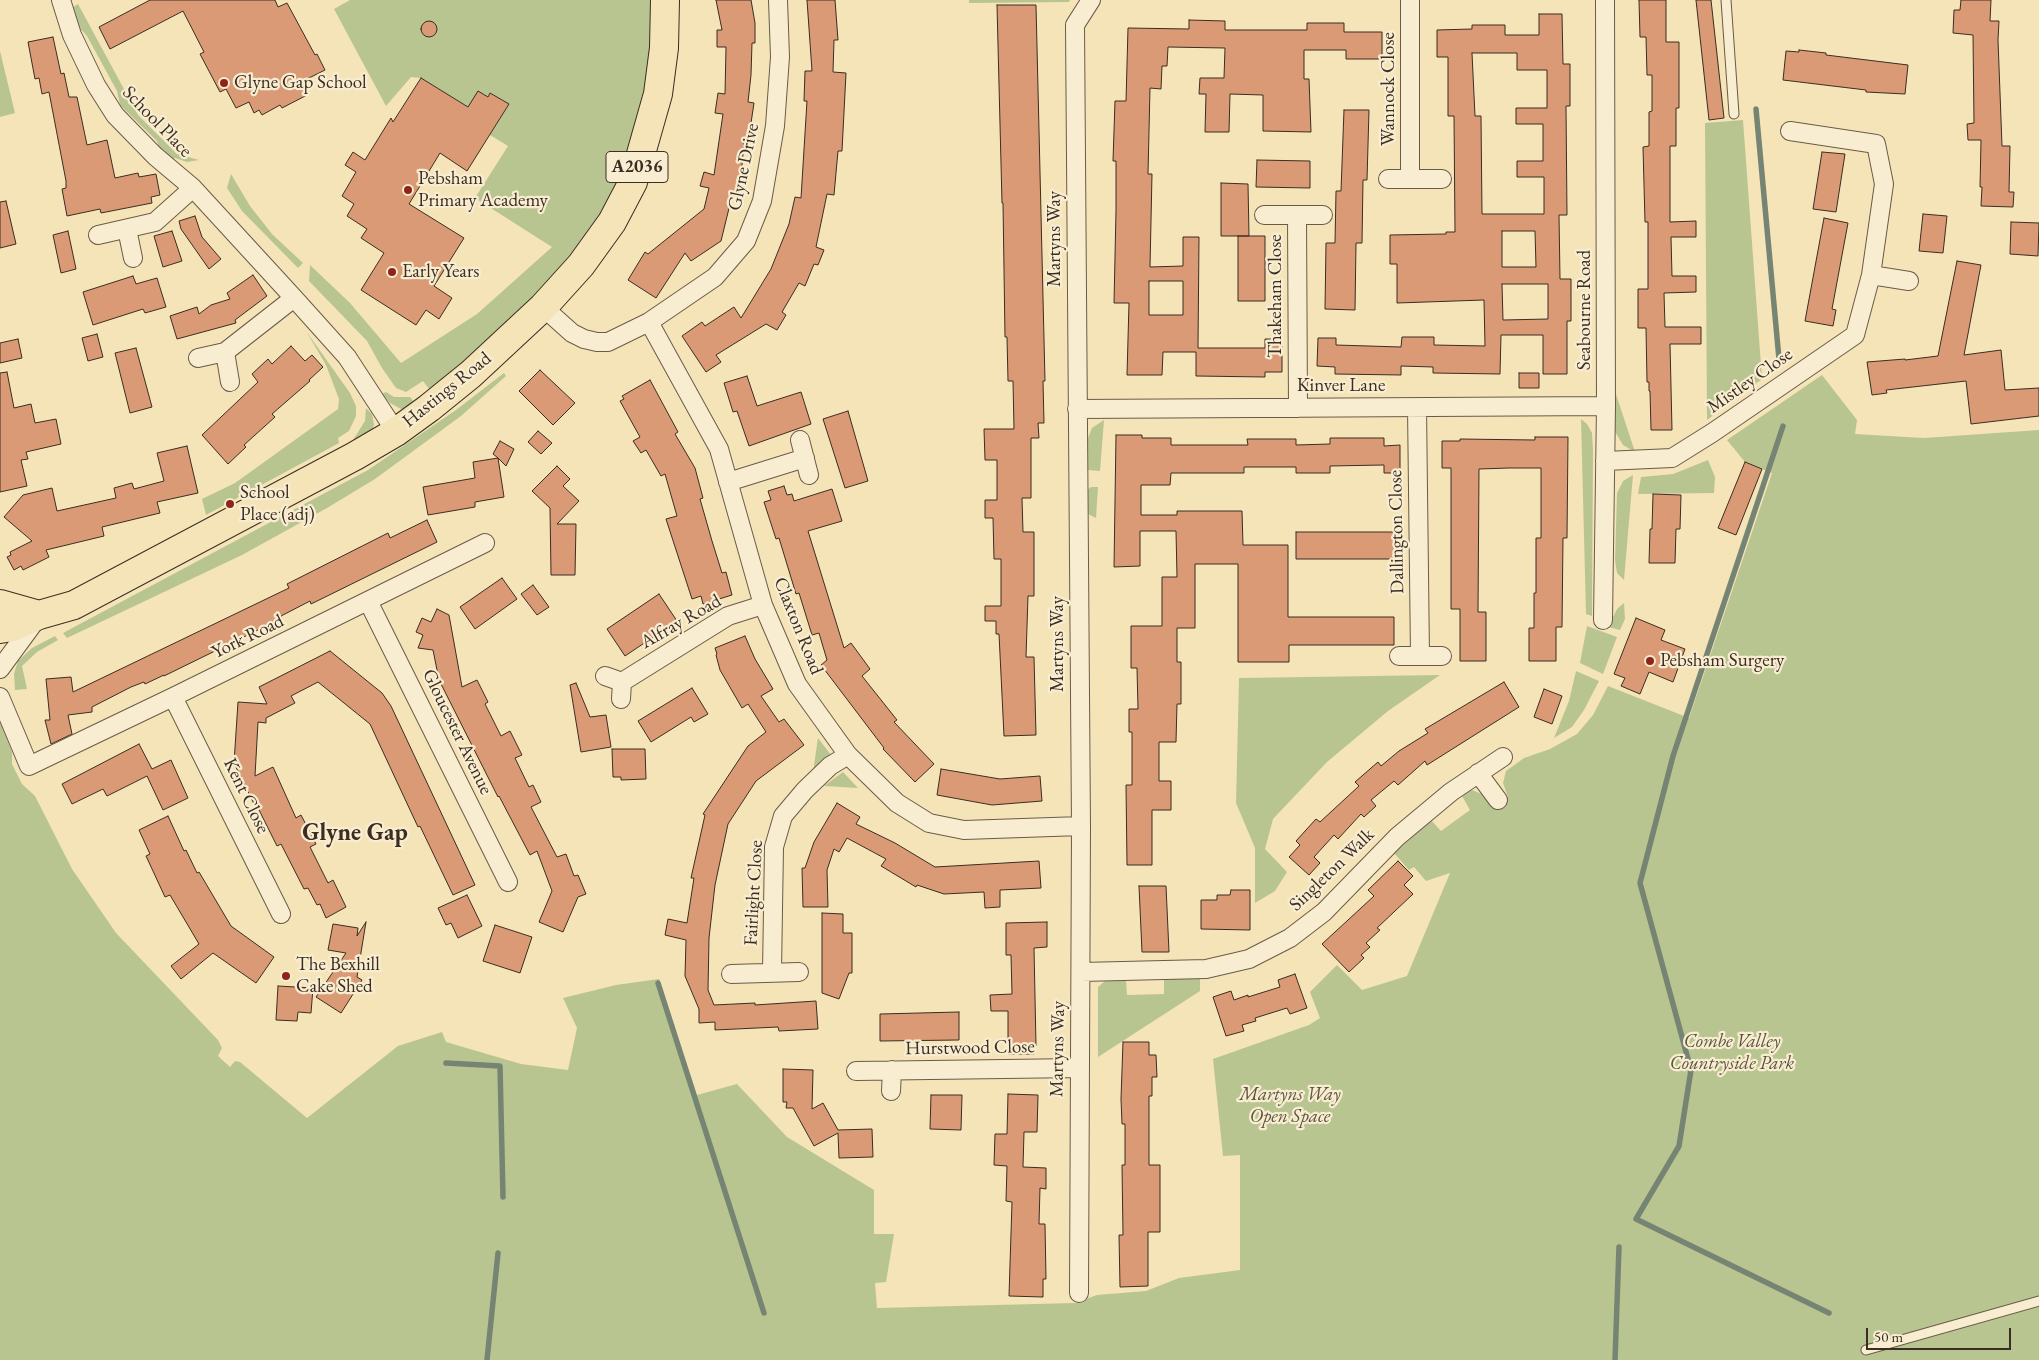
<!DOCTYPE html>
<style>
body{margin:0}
#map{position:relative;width:2039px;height:1360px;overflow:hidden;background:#f5e4b8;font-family:"EB Garamond",serif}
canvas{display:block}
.scale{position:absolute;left:1866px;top:1328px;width:145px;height:22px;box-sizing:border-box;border:2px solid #3b2d22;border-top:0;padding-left:6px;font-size:15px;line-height:18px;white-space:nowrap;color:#3b2d22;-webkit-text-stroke:4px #f8edd1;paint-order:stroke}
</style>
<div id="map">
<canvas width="2039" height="1360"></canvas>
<div class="scale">50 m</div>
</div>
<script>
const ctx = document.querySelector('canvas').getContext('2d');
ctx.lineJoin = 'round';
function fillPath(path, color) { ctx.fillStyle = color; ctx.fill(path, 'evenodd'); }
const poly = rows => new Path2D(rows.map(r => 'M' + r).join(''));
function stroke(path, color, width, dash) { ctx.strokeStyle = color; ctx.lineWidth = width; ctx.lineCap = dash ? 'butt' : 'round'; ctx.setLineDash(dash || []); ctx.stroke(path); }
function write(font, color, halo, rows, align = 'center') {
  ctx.font = font + ' "EB Garamond",serif'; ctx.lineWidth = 4.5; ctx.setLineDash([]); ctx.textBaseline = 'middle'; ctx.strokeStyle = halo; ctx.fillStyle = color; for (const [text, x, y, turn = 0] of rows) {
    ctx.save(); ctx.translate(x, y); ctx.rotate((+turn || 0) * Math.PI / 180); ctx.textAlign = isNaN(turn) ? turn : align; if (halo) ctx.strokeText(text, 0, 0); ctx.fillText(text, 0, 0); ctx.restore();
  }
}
fillPath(poly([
 [350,0,652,0,651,45,645,92,622,178,603,214,572,257,516,315,433,394,423,381,406,392,396,388,382,368,367,341,309,281,310,265,350,303,401,363,477,314,552,247,475,198,508,146,490,135,509,104,490,93,487,97,468,107,421,78,411,77,386,106,334,9],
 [969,0,1070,0,1069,2,969,3],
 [78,4,138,115,177,154,199,160,187,162,175,158,170,160,161,152,157,141,120,105,117,91,87,36,79,27,72,8],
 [0,51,15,113,0,117],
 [1743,120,1762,379,1707,420,1705,123],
 [231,174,250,206,272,234,303,263,298,268,242,211,227,188],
 [306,331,350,393,356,406,356,416,349,431,338,438,339,443,206,515,202,499,235,483,338,409,339,399,326,365],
 [504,373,506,376,461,416,375,479,327,508,242,555,67,638,63,633,368,470,456,410],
 [1822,375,1857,420,1855,434,1924,438,2039,430,2039,1360,0,1360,0,722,12,752,12,764,22,784,35,796,72,869,116,933,218,1040,222,1048,218,1056,230,1067,235,1061,240,1062,307,1118,398,1046,442,1032,446,1042,521,1064,568,1070,577,1028,563,998,616,985,659,979,697,1095,737,1084,787,1137,874,1190,874,1234,894,1234,886,1282,875,1283,877,1308,1075,1303,1097,1295,1146,1291,1179,1278,1240,1270,1240,1155,1223,1156,1213,1059,1309,1025,1320,1018,1310,992,1337,965,1362,990,1407,976,1450,873,1426,881,1414,867,1409,870,1394,853,1431,820,1441,831,1470,810,1462,796,1472,790,1484,795,1494,807,1508,797,1503,783,1506,771,1524,758,1550,749,1577,734,1593,715,1608,686,1689,718,1772,473,1745,462,1727,440],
 [1615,391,1635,452,1623,445,1614,430],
 [386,392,394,397,410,397,417,406,401,409,390,403,382,394],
 [366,408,372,414,374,425,371,434,359,443,353,440,365,421],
 [1581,419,1587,424,1592,433,1593,451,1592,616,1586,614],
 [1104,420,1100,471,1088,470,1088,438,1092,428],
 [1708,460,1715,477,1714,493,1638,494,1641,477,1673,474],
 [1633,475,1624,580,1617,573,1615,560,1617,493,1623,481],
 [1091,487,1098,487,1096,518,1088,514,1087,490],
 [1624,603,1625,619,1620,630,1608,627,1617,609],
 [1587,626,1617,637,1603,674,1580,663],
 [55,636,58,640,37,652,22,666,27,689,15,690,14,674,18,661,32,648],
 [1576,671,1599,681,1584,710,1572,727,1554,738,1569,701],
 [1440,675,1388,711,1327,762,1273,819,1265,849,1287,872,1275,891,1255,903,1255,848,1236,803,1239,678],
 [818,738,831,755,813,772],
 [843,772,858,788,824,786],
 [1164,979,1200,979,1200,991,1098,1057,1098,987,1105,981,1126,980,1127,995,1164,994]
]), '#b9c591');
stroke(poly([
 [1756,109,1779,359],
 [1783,426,1673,756,1640,883,1691,1070,1679,1146,1636,1219,1829,1313],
 [658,983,764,1313],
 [446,1063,500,1066,503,1197],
 [487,1360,498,1253],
 [1615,1360,1619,1247]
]), '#768573', 5.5);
const building = poly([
 [150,0,275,0,278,7,287,3,315,55,317,54,325,70,303,81,309,94,282,108,280,105,262,115,259,110,254,113,249,102,236,108,226,89,220,92,200,54,204,52,183,11,110,49,99,27,150,0],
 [716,0,751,0,755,23,755,43,752,43,751,75,748,102,754,103,748,143,744,143,741,176,735,197,732,196,721,241,691,261,685,253,656,298,628,280,645,252,648,254,704,209,709,188,700,186,704,172,714,175,723,114,715,113,718,93,725,94,726,47,717,47,717,30,722,30,716,0],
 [807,0,835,0,838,40,834,40,833,72,846,73,842,151,838,151,834,195,827,194,816,247,824,250,818,265,814,264,805,286,799,283,782,312,786,315,777,330,766,324,716,355,721,362,706,372,682,336,702,322,705,326,734,307,741,318,771,269,789,224,795,197,801,198,807,101,804,101,805,71,812,71,807,0],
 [1639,0,1666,0,1666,42,1679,42,1679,108,1676,108,1676,146,1670,146,1670,222,1696,221,1696,237,1671,237,1672,276,1696,276,1696,292,1664,293,1665,327,1701,327,1701,344,1670,344,1672,430,1651,430,1650,391,1649,391,1649,382,1647,382,1646,328,1638,328,1638,289,1648,289,1648,222,1645,222,1643,147,1649,146,1649,112,1652,111,1652,75,1647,75,1646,37,1640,37,1639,0],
 [1696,0,1711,0,1724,118,1709,120,1696,0],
 [1961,0,1991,0,1990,21,1999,21,1998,40,2002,146,2010,146,2009,192,2014,192,2013,207,1981,206,1982,187,1980,187,1981,140,1968,140,1967,124,1974,123,1973,35,1953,33,1954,10,1960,10,1961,0],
 [997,5,1036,5,1045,381,1043,381,1044,423,1038,423,1039,438,1031,438,1031,498,1022,498,1023,532,1034,532,1034,596,1028,596,1026,657,1034,657,1036,735,1004,736,999,634,996,634,996,621,985,621,985,606,1001,606,1001,559,994,559,993,518,985,518,985,500,997,500,997,460,985,460,984,429,1014,429,1013,381,1008,381,1007,337,1005,337,1003,203,1002,203,997,5],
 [1539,14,1562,14,1563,64,1570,64,1570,106,1566,106,1567,215,1559,215,1560,279,1571,279,1571,321,1567,321,1567,374,1543,374,1543,335,1501,335,1500,374,1433,373,1433,367,1401,366,1401,375,1335,374,1335,367,1317,366,1318,338,1336,338,1336,345,1401,347,1402,337,1434,337,1434,345,1485,346,1484,300,1397,303,1397,264,1390,264,1390,235,1446,234,1446,232,1455,232,1454,116,1448,116,1448,57,1437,57,1437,30,1472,29,1472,25,1505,25,1505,35,1539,35,1539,14],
 [1472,53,1517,53,1517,70,1547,70,1547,108,1516,108,1516,124,1543,124,1543,161,1517,161,1517,177,1544,177,1544,214,1482,214,1481,116,1475,116,1472,53],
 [1502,231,1535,231,1536,267,1502,267,1502,231],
 [1502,284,1548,284,1548,319,1503,320,1502,284],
 [1189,20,1225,21,1225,30,1307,30,1307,23,1344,23,1344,32,1382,32,1382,59,1346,59,1346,50,1304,50,1304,79,1309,79,1311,132,1263,131,1263,95,1230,94,1229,132,1205,132,1206,94,1199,94,1200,78,1224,78,1225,48,1168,47,1167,66,1162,66,1161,89,1150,88,1148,174,1152,174,1150,267,1183,266,1183,237,1199,237,1198,348,1265,348,1265,339,1282,339,1282,372,1265,372,1265,377,1196,376,1196,352,1163,352,1162,375,1127,375,1129,303,1114,303,1116,211,1116,161,1113,161,1115,101,1126,101,1128,28,1189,29,1189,20],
 [1149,281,1183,281,1183,315,1149,315,1149,281],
 '421 29a8 8 0 1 1 16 0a8 8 0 1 1-16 0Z',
 [53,37,61,74,64,73,69,97,77,97,87,145,107,140,115,178,138,173,139,177,156,174,160,195,151,197,152,203,101,213,100,209,67,216,62,189,66,188,66,181,49,92,42,94,39,78,35,79,28,42,53,37],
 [1799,50,1826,53,1826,55,1908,65,1905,94,1866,92,1866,90,1783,80,1786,51,1799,52,1799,50],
 [421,78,468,107,478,91,488,97,490,93,509,104,467,171,440,153,409,204,464,238,434,286,452,298,439,319,426,310,416,325,361,290,384,253,361,238,367,229,347,216,354,204,342,196,356,172,345,165,353,152,365,160,391,118,393,122,421,78],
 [1344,110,1369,110,1367,180,1363,180,1362,243,1356,243,1355,310,1325,309,1326,243,1335,243,1336,191,1341,191,1344,110],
 [1822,152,1845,154,1836,212,1813,209,1822,152],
 [1257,160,1310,161,1310,188,1256,187,1257,160],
 [1221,183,1248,184,1249,236,1221,236,1221,183],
 [6,201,16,244,0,248,0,202,6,201],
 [1923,214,1947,216,1943,253,1919,251,1923,214],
 [195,216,202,237,221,259,209,269,181,229,179,221,195,216],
 [1824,218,1848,223,1832,309,1836,310,1833,326,1805,321,1824,218],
 [2011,222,2039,223,2038,256,2010,254,2011,222],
 [68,231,76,269,61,273,53,235,68,231],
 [172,231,182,261,163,267,154,236,172,231],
 [1238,236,1265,236,1265,301,1238,301,1238,236],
 [1957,261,1981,265,1964,355,2001,350,2005,390,2039,388,2039,416,1971,424,1966,381,1886,390,1887,393,1872,395,1867,362,1905,359,1905,360,1938,356,1957,261],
 [253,275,267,296,235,320,236,323,177,339,170,316,197,307,199,314,211,305,230,299,227,293,253,275],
 [133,276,136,284,157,278,166,307,145,313,143,309,93,325,83,292,133,276],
 [97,334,103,357,88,361,82,338,97,334],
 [18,339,22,358,0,363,0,343,18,339],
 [291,346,305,361,312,355,323,367,309,380,310,381,272,414,275,417,244,445,246,447,228,464,202,435,258,382,252,374,268,359,272,364,291,346],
 [136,348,152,407,130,413,115,353,136,348],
 [540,370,575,403,553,425,519,391,540,370],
 [7,372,14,408,31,404,35,423,56,419,61,444,26,452,28,459,21,460,27,486,0,492,0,373,7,372],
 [1519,373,1539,373,1539,388,1519,388,1519,373],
 [747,376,757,406,801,392,811,424,749,446,737,411,733,412,724,383,747,376],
 [650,380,678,432,675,434,695,468,703,498,700,499,712,541,722,573,726,572,732,595,703,604,701,596,692,599,666,519,677,516,665,474,661,476,646,450,641,453,633,441,640,437,620,401,624,399,622,396,650,380],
 [848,411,868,481,845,488,823,419,848,411],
 [538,431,552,443,541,454,528,442,538,431],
 [1116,435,1142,435,1142,438,1171,438,1171,445,1248,445,1247,439,1296,439,1296,445,1330,444,1330,438,1384,438,1384,446,1400,445,1400,473,1384,473,1384,465,1330,466,1330,473,1296,473,1296,467,1244,467,1244,473,1171,473,1170,485,1141,485,1141,515,1177,515,1177,511,1242,511,1243,545,1288,545,1288,617,1394,617,1394,645,1289,645,1289,662,1238,662,1238,564,1195,564,1195,628,1177,628,1177,662,1181,662,1181,704,1177,704,1176,742,1159,742,1159,781,1171,781,1171,810,1152,810,1152,865,1127,865,1126,785,1132,785,1132,732,1129,732,1129,709,1138,709,1137,668,1131,668,1131,626,1162,626,1162,577,1177,577,1176,531,1140,531,1140,566,1114,567,1116,435],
 [1535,437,1568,437,1567,538,1563,538,1562,627,1556,627,1556,661,1529,661,1529,628,1534,628,1534,593,1536,593,1536,538,1541,538,1541,468,1509,468,1479,469,1478,612,1486,612,1486,661,1460,661,1460,609,1451,609,1451,468,1442,468,1442,441,1460,441,1460,439,1535,440,1535,437],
 [500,441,514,449,506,466,498,458,504,497,475,502,475,507,428,515,423,487,475,478,473,462,498,458,493,454,500,441],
 [187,446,198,493,157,502,160,513,102,527,104,536,46,550,49,557,23,570,21,566,14,570,7,557,11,555,10,552,32,541,4,517,23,495,52,488,57,511,116,498,114,488,132,483,134,489,164,481,157,453,187,446],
 [1745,462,1762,469,1736,535,1718,528,1745,462],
 [557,466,570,479,563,486,579,501,557,524,576,524,575,575,551,575,550,508,532,491,557,466],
 [784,486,787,495,792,494,794,501,832,489,842,521,808,531,844,648,851,643,870,669,862,676,897,720,894,722,934,764,915,782,883,749,884,748,821,665,827,660,819,633,812,635,799,593,796,594,779,538,776,539,764,502,771,500,768,491,784,486],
 [1653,494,1681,495,1680,529,1676,529,1675,563,1649,563,1650,529,1652,529,1653,494],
 [427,520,437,542,311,604,310,601,281,616,282,617,266,626,164,676,164,675,145,684,144,682,131,687,92,707,92,712,68,715,72,734,51,744,45,720,50,720,46,679,71,677,73,692,289,588,287,584,388,533,390,538,427,520],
 [1296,532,1402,532,1402,559,1296,559,1296,532],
 [502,578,517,599,475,629,460,607,502,578],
 [533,585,549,607,537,615,521,594,533,585],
 [659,594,677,621,625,656,607,629,659,594],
 [437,609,449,615,462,687,477,680,488,702,485,704,501,736,510,731,522,755,515,758,529,787,533,785,541,802,531,807,557,857,566,854,574,876,578,875,586,894,578,897,563,932,539,922,552,891,537,851,530,855,499,796,498,797,439,680,433,650,418,648,423,635,416,632,422,618,431,622,437,609],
 [1636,618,1665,630,1661,640,1685,649,1673,682,1649,672,1640,694,1621,686,1625,678,1614,674,1636,618],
 [745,636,755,659,773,689,761,696,779,722,784,719,804,745,756,781,728,824,715,885,709,938,708,990,714,1005,755,1003,755,1005,816,1001,818,1029,779,1031,778,1027,715,1030,715,1022,699,1023,699,1009,685,976,686,940,665,935,668,919,687,923,694,878,691,878,705,815,703,814,748,746,766,732,748,704,742,708,720,670,716,655,717,654,715,648,745,636],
 [330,651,382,693,391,706,475,885,453,895,420,826,418,827,370,724,318,682,291,696,295,703,266,718,266,723,258,722,255,776,273,767,296,818,301,815,316,844,310,847,328,883,333,880,346,907,326,918,320,904,317,905,308,888,304,889,281,844,277,846,254,800,254,804,234,763,238,702,267,704,259,687,330,651],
 [1504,682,1519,707,1427,765,1425,761,1398,785,1394,781,1371,800,1376,806,1364,817,1361,814,1338,839,1334,835,1314,857,1320,863,1309,875,1289,857,1300,845,1296,841,1316,819,1320,822,1359,786,1355,782,1378,762,1381,766,1399,751,1428,733,1425,729,1504,682],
 [576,683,590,717,606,715,611,747,581,752,570,685,576,683],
 [692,688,708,714,694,722,691,717,651,742,638,721,692,688],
 [1544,689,1562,696,1552,724,1534,717,1544,689],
 [139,744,152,769,171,760,188,798,163,810,147,776,107,796,103,789,72,804,62,784,139,744],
 [612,749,645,749,646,779,621,780,621,777,613,777,612,749],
 [941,769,1000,779,1040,776,1042,801,992,805,937,795,941,769],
 [837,803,860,817,856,824,895,843,935,867,1039,861,1041,888,1000,890,1000,907,985,908,984,892,944,894,917,885,916,887,881,866,886,859,847,838,839,852,834,849,827,870,828,907,803,907,802,868,805,868,814,842,837,803],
 [168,816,184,851,186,850,197,873,199,872,231,926,274,957,256,983,213,953,181,979,171,966,199,944,170,895,165,897,146,856,150,854,139,830,168,816],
 [1398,861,1413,876,1404,885,1413,894,1377,928,1380,930,1366,943,1370,947,1361,955,1364,958,1349,972,1322,944,1374,896,1368,890,1398,861],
 [1139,886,1166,886,1169,952,1142,952,1139,886],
 [1231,890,1250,890,1250,930,1201,929,1201,900,1217,900,1217,895,1230,895,1231,890],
 [467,895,482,926,458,938,451,923,446,925,438,908,467,895],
 [822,913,843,914,843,933,852,933,852,973,849,973,839,999,822,993,822,913],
 [366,922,357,977,362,980,341,1013,316,997,346,953,328,950,333,924,358,928,357,936,366,922],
 [1047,922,1047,947,1034,948,1036,1046,1034,1046,1034,1054,1008,1054,1008,1011,991,1011,990,995,1012,994,1011,955,1006,955,1006,923,1047,922],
 [495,925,532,937,520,973,483,961,495,925],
 [1295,974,1307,1008,1290,1014,1287,1008,1255,1018,1256,1021,1242,1025,1244,1031,1226,1036,1213,997,1231,991,1234,1000,1248,995,1248,997,1280,987,1278,980,1295,974],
 [278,986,313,988,311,1013,298,1012,297,1021,276,1020,278,986],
 [959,1012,959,1040,880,1041,880,1014,959,1012],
 [1123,1042,1149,1042,1149,1055,1156,1055,1157,1077,1152,1077,1152,1096,1149,1096,1149,1165,1160,1165,1160,1232,1148,1232,1148,1286,1120,1287,1119,1235,1123,1235,1122,1165,1125,1165,1125,1124,1122,1124,1121,1099,1123,1042],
 [783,1069,813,1070,812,1109,823,1103,838,1130,872,1129,873,1157,839,1158,838,1133,814,1146,793,1108,786,1108,787,1102,783,1102,783,1069],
 [1008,1094,1038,1095,1037,1132,1024,1132,1023,1167,1046,1168,1046,1189,1040,1188,1039,1224,1045,1224,1046,1279,1043,1279,1043,1297,1009,1296,1012,1202,1006,1201,1007,1166,994,1165,995,1134,1007,1134,1008,1094],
 [931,1095,962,1095,961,1130,930,1129,931,1095]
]);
fillPath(building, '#d99a75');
stroke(building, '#3b2d22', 1);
const service = poly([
 [1726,0,1734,114],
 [1866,1350,2039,1301]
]);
const minor = poly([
 [61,0,72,35,96,85,115,115,155,156,193,188,294,298,347,357,396,432],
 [1410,0,1410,179],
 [1388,179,1442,179],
 [1264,215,1323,215],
 [1297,215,1298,408],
 [127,229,133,258],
 [98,235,155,222,193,188],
 [1871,275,1909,281],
 [543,307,572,333,584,339,597,342,608,342,649,322,715,277,746,241,762,201,775,126,780,57,778,0],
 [649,322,719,449,763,605,797,684,848,755,897,803,929,823,964,830,1081,826],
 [225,352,230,382],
 [198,358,225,352,294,298],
 [1417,407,1420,656],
 [1077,409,1606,406],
 [800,440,809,475],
 [1605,461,1672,458,1712,433,1855,335,1871,275,1884,184,1876,144,1790,131],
 [728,482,805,458],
 [368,601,508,882],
 [1603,620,1606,406,1605,0],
 [1399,656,1442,656],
 [0,669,36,620],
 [605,676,622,682,621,699],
 [622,682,728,616,763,605],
 [0,697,29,766,173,697,485,543],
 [173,697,281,914],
 [1478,773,1498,800],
 [772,972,774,847,783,816,805,790,830,766,848,755],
 [1081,972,1206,969,1249,959,1290,938,1324,912,1397,837,1451,792,1503,757],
 [731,974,799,972],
 [856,1071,1079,1068],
 [891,1091,892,1070],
 [1079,1293,1081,826,1075,25,1091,0]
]);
const primary = poly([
 [0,604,39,615],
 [0,629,13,627,39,615,74,605,355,456,396,432,429,408,471,374,543,307,581,265,612,222,633,182,658,94,664,48,665,0]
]);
stroke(service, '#6a5b48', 11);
stroke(minor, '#6a5b48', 20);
stroke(primary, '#3b2d22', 30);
stroke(service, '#f8edd1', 9);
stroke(minor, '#f8edd1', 18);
stroke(primary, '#f5e4b8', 28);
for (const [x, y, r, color] of [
 [224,83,5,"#8f2418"],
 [408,190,5,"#8f2418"],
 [392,272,5,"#8f2418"],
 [230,504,5,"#8f2418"],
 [1650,661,5,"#8f2418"],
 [286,976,5,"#8f2418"]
]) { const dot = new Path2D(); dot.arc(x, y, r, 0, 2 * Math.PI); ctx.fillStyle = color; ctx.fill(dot); stroke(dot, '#f8edd1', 2); }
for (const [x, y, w] of [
 [637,167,62]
]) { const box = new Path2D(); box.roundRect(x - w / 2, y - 15.5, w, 31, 4); ctx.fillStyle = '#f8edd1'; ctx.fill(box); stroke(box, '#3b2d22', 1); }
write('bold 18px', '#3b2d22', null, [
 ["A2036",637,167]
]);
write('19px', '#3b2d22', '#f8edd1', [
 ["Glyne Gap School",234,83],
 ["Pebsham",418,179],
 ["Primary Academy",418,201],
 ["Early Years",402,272],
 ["School",240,493],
 ["Place (adj)",240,515],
 ["Pebsham Surgery",1660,661],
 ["The Bexhill",296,965],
 ["Cake Shed",296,987]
], 'left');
write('19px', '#3b2d22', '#f8edd1', [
 ["Wannock Close",1389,89,-90],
 ["School Place",157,122,46],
 ["Glyne Drive",744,167,-78],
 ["Martyns Way",1055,239,-90],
 ["Thakeham Close",1276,296,-90],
 ["Seabourne Road",1585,310,-90],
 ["Mistley Close",1750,381,-35],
 ["Kinver Lane",1341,386],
 ["Hastings Road",447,390,-39],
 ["Dallington Close",1397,532,-91],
 ["Alfray Road",681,622,-30],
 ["Claxton Road",798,626,68],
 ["York Road",248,637,-26],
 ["Martyns Way",1058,644,-90],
 ["Gloucester Avenue",457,732,64],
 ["Kent Close",246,796,64],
 ["Singleton Walk",1332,870,-44],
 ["Fairlight Close",754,893,-87],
 ["Hurstwood Close",970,1048,-1],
 ["Martyns Way",1058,1049,-89]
]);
write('italic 19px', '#5a533e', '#f8edd1', [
 ["Combe Valley",1732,1042],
 ["Countryside Park",1732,1064],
 ["Martyns Way",1290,1095],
 ["Open Space",1290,1117]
]);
write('bold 24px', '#3b2d22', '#f8edd1', [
 ["Glyne Gap",355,833]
]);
</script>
